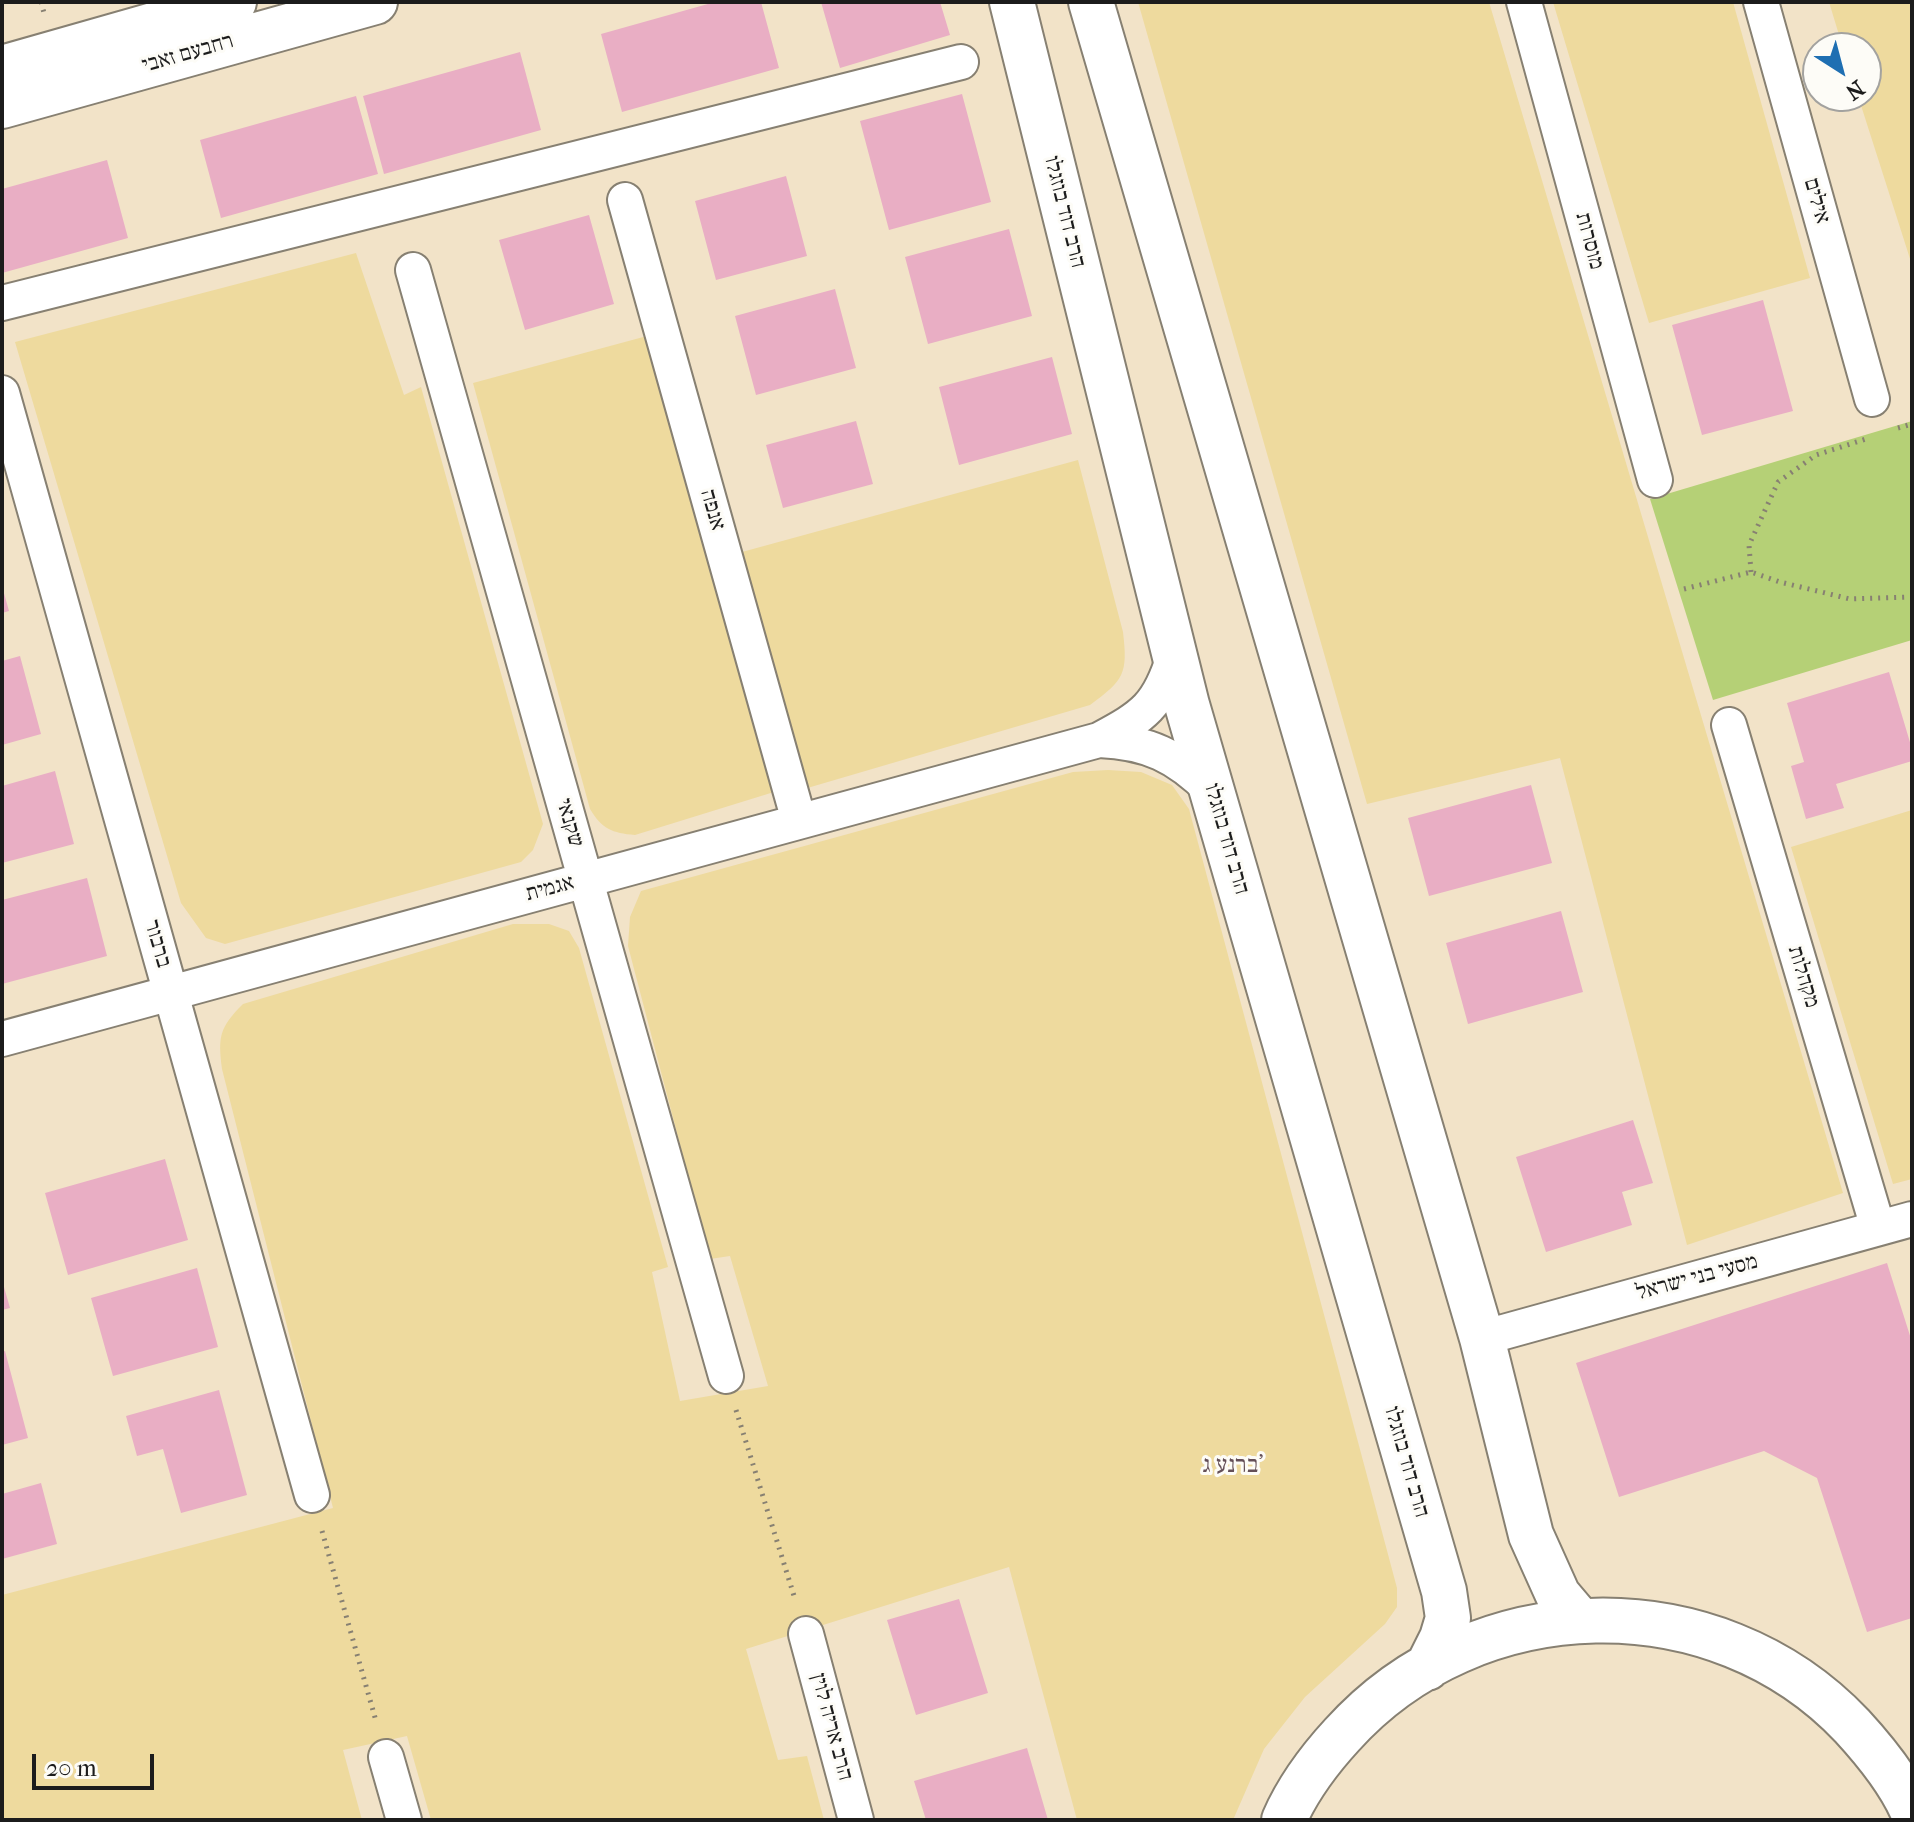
<!DOCTYPE html>
<html>
<head>
<meta charset="utf-8">
<style>
  body { margin:0 }
  #map { position:relative; width:1914px; height:1822px; overflow:hidden; background:#f2e3c8; font-family:"IM FELL French Canon",serif }
  canvas { display:block }
  .frame { position:absolute; inset:0; border:4px solid #1c1c1c; pointer-events:none }
  .north { position:absolute; left:1802px; top:32px; width:80px; height:80px; box-sizing:border-box; background:#fdfcf7; border:2px solid #a3a29f; border-radius:50%; rotate:144deg; font-size:22px; font-weight:700; line-height:32px; text-align:center; color:#1c1c1c }
  .north::after { content:''; display:block; margin:auto; width:28px; height:36px; background:#1f6fb2; clip-path:polygon(50% 0,100% 100%,50% 72%,0 100%) }
  .scale { position:absolute; left:32px; top:1754px; width:122px; height:36px; box-sizing:border-box; border:4px solid #1c1c1c; border-top:0; padding-left:10px; font-size:24px; line-height:28px; white-space:nowrap; color:#1c1c1c; -webkit-text-stroke:6px #fdfcf7; paint-order:stroke }
</style>
</head>
<body>
<div id="map">
<canvas width="1914" height="1822"></canvas>
<div class="frame"></div>
<div class="north">N</div>
<div class="scale">20 m</div>
</div>
<script>
const c = document.querySelector('canvas').getContext('2d');
c.lineJoin = 'round';
function fill(path, color) {
  c.fillStyle = color;
  c.fill(path, 'evenodd');
}
function strokePath(path, color, width, dash) {
  c.strokeStyle = color;
  c.lineWidth = width;
  c.lineCap = dash ? 'butt' : 'round';
  c.setLineDash(dash || []);
  c.stroke(path);
}
function label(font, color, halo, rows, align = 'center') {
  c.font = font + ' "IM FELL French Canon","Frank Ruhl Libre",serif';
  c.lineWidth = 6;
  c.setLineDash([]);
  c.textBaseline = 'middle';
  c.strokeStyle = halo;
  c.fillStyle = color;
  for (const [text, x, y, turn = 0] of rows) {
    c.save();
    c.translate(x, y);
    c.rotate((+turn || 0) * Math.PI / 180);
    c.textAlign = isNaN(turn) ? turn : align;
    if (halo) c.strokeText(text, 0, 0);
    c.fillText(text, 0, 0);
    c.restore();
  }
}
fill(new Path2D(`
  M1912 421V640L1713 700 1650 499Z`), '#b5d076');
fill(new Path2D(`
  M1138 2H1489L1843 1193 1687 1245 1560 758 1367 804Z
  M1553 2H1733L1810 278 1649 323Z
  M1829 2H1912V265L1858 96H1866V48H1843Z
  M356 253 404 395 421 387 543 824 533 850 521 862 225 944 206 938 181 903 15 342Z
  M647 336 774 792 635 835C612 833 602 829 590 809L473 383Z
  M1078 460 1123 632C1128 674 1124 680 1090 705L804 789 742 552Z
  M1108 770 1141 772 1172 785 1189 809 1397 1588V1607L1385 1624 1305 1697 1264 1749 1233 1820H1077L1009 1567 746 1649 778 1760 807 1756 824 1820H431L407 1736 343 1750 362 1820H2V1595L333 1508 222 1069C218 1037 219 1028 243 1004L513 924H549L569 931 579 948 668 1267 652 1272 680 1401 768 1386 730 1256 710 1259 628 946 630 917 641 891 1073 772Z
  M1912 810V1179L1893 1184 1791 847Z`), '#eeda9e');
fill(new Path2D(`
  M715 2H761L779 68 622 112 601 34Z
  M821 2H940L950 35 840 68Z
  M520 52 541 130 384 174 363 96Z
  M962 94 991 202 889 230 860 121Z
  M356 96 378 174 221 218 200 140Z
  M107 160 128 238 2 273V189Z
  M786 176 807 256 716 280 695 201Z
  M589 215 614 304 525 330 499 240Z
  M1009 229 1032 316 928 344 905 257Z
  M835 289 856 368 756 395 735 316Z
  M1763 300 1793 411 1702 435 1672 325Z
  M1052 357 1072 434 959 465 939 387Z
  M856 421 873 484 783 508 766 445Z
  M2 586 9 611 2 613Z
  M20 656 41 734 2 745V661Z
  M1889 672 1912 749V761L1836 784 1844 808 1806 819 1791 766 1804 762 1787 703Z
  M55 771 74 844 2 863V786Z
  M1531 785 1552 863 1429 896 1408 818Z
  M87 878 107 956 2 984V900Z
  M1561 911 1583 992 1468 1024 1446 943Z
  M1633 1120 1653 1183 1622 1192 1632 1225 1546 1252 1516 1157Z
  M165 1159 188 1240 68 1275 45 1193Z
  M1887 1263 1912 1342V1618L1867 1632 1817 1478 1764 1451 1619 1497 1576 1363Z
  M197 1268 218 1347 113 1376 91 1298Z
  M2 1280 10 1308 2 1310Z
  M5 1351 28 1438 2 1445V1352Z
  M219 1390 247 1495 181 1513 163 1449 137 1456 126 1416Z
  M41 1483 57 1544 2 1559V1494Z
  M959 1599 988 1693 916 1715 887 1620Z
  M1027 1748 1048 1820H926L914 1781Z`), '#e9aec4');
const minor = new Path2D(`
  M1524 2 1655 480
  M1761 2 1872 399
  M625 200 799 821
  M413 270 726 1376
  M2 303 961 62
  M2 393 312 1495
  M1729 725 1878 1228
  M1099 740C1148 742 1177 756 1211 790
  M2 1039 1099 740C1144 716 1159 706 1174 656
  M1482 1338 1912 1219
  M806 1634 856 1820
  M386 1757 404 1820`);
const tertiary = new Path2D(`
  M1012 2 1187 705 1444 1591 1448 1618 1442 1638 1427 1668
  M1091 2 1482 1338 1531 1535 1558 1595 1580 1621
  M2 68 234 2
  M2 106 375 2
  M1284 1820C1298 1788 1319 1760 1342 1735 1475 1587 1715 1581 1852 1726 1875 1751 1898 1779 1912 1810`);
strokePath(minor, '#878072', 38);
strokePath(tertiary, '#878072', 48);
strokePath(new Path2D(`
  M41 2 44 13
  M1898 428 1912 424
  M1751 572 1749 545 1778 482 1816 455 1869 438
  M1684 589 1751 572 1780 582 1850 599 1912 597
  M736 1410 795 1599
  M322 1531 376 1721`), '#878072', 5, [2, 6]);
strokePath(minor, '#fff', 34);
strokePath(tertiary, '#fff', 44);
label('22px', '#1c1c1c', '#fdfcf7', [
  ["רחבעם זאבי",188,54,-16],
  ["אילים",1816,201,74],
  ["הרב דוד בוזגלו",1064,212,76],
  ["מוסרות",1589,241,75],
  ["אנפה",712,510,74],
  ["שקנאי",569,823,74],
  ["הרב דוד בוזגלו",1226,839,74],
  ["אגמית",550,889,-15],
  ["ברבור",157,944,74],
  ["מקהלות",1803,977,73],
  ["מסעי בני ישראל",1697,1278,-15],
  ["הרב דוד בוזגלו",1406,1462,74],
  ["הרב אריה לוין",831,1727,75]
]);
label('24px', '#644f57', '#fdfcf7', [
  ["ברנע ג'",1233,1466]
]);
</script>
</body>
</html>
